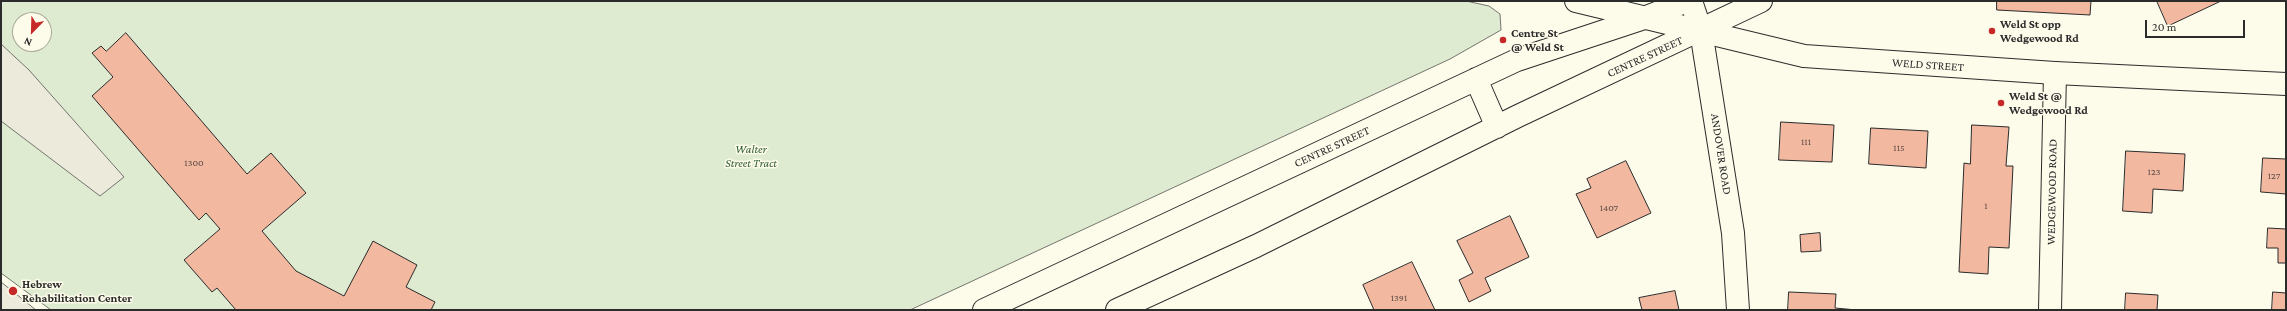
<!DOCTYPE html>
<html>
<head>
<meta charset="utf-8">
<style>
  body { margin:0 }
  #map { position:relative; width:2287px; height:311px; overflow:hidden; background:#fdfbea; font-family:"Crimson Pro",serif }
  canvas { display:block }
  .frame { position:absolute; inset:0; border:2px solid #2b2b2b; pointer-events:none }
  .north { position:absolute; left:12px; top:12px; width:40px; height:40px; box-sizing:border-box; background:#fdfbea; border:1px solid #a9a89e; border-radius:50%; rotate:203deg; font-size:11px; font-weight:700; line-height:16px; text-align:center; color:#2b2b2b }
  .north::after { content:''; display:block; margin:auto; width:14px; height:18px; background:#c62828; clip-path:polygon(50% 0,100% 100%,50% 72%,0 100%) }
  .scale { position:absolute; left:2145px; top:20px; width:100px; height:18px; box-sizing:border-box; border:2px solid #2b2b2b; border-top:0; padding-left:5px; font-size:12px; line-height:14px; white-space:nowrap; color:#2b2b2b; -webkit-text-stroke:3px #fdfbea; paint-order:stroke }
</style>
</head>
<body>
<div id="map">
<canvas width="2287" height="311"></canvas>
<div class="frame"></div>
<div class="north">N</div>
<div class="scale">20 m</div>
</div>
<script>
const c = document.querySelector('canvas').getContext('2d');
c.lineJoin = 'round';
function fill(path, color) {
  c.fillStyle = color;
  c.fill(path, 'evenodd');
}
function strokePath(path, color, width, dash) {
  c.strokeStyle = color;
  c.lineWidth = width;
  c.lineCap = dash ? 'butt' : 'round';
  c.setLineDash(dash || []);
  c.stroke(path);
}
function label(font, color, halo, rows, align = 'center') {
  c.font = font + ' "Crimson Pro",serif';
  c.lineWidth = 3;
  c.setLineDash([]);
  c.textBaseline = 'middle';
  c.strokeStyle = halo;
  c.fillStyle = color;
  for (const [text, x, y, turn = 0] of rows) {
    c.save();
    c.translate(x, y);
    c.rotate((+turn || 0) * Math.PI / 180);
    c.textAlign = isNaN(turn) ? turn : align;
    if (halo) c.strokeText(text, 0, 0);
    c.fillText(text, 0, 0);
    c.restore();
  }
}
const green = new Path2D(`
  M1 1H1466L1489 6 1500 14 1501 30 1450 59 910 310H51L1 273ZM20 20H44V44H20Z`);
fill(green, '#deebd1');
strokePath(green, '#74746e', 1);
const parking = new Path2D(`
  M1 44 29 70 124 177 100 196 1 121Z
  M1 282 36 310H1Z`);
fill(parking, '#eceadb');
strokePath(parking, '#74746e', 1);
const building = new Path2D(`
  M1997 1H2091L2090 15 1997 10Z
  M2157 1H2221L2168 26Z
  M126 33 247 174 271 153 306 193 262 231 296 271 344 296 373 241 417 265 406 287 435 302 431 310H236L217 288 212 292 184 260 220 229 206 213 199 220 92 96 113 77 92 53 101 46 106 51Z
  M1781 122 1834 125 1832 162 1779 160Z
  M1972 125 2009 127 2006 166H2013L2009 248 1989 247 1988 274 1959 272 1964 163 1970 164Z
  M1871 128 1928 131 1926 168 1869 164Z
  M2126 151 2185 154 2183 191 2153 189 2152 213 2123 211Z
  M2263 158 2286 159V194L2261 192Z
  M1626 161 1651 213 1597 238 1576 194 1591 188 1587 179Z
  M1510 216 1529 257 1485 278 1491 291 1469 302 1459 280 1473 273 1457 241Z
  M2268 228 2286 229V263H2278V248H2267Z
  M1820 233 1821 251 1801 252 1800 235Z
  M1412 262 1435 310H1374L1363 285Z
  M1675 291 1679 310H1642L1639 298Z
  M1789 292 1836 294 1835 308 1857 310H1788Z
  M2273 292 2286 293V310H2272Z
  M2126 293 2158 295 2157 310H2125Z`);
fill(building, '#f2b8a0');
strokePath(building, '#2b2b2b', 1);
const minor = new Path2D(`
  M1691 1 1701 31 1733 233 1738 310
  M2050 310 2055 73`);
const tertiary = new Path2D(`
  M1576 1 1804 56 2055 73 2286 84`);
const secondary = new Path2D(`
  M1476 79 1497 127
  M984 310 1517 60 1644 18 1687 1
  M1117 310 1256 246 1518 116 1761 1`);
strokePath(minor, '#2b2b2b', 24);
strokePath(tertiary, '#2b2b2b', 24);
strokePath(secondary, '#2b2b2b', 24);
strokePath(minor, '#fdfbea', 22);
strokePath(tertiary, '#fdfbea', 22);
strokePath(secondary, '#fdfbea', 22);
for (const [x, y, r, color] of [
  [1992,31,4,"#c62828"],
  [1503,40,4,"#c62828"],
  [2001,103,4,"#c62828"],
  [13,291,5,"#c62828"]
]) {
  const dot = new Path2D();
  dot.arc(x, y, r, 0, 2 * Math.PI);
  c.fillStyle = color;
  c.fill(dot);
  strokePath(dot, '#fdfbea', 1.5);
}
label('10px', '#5d4e48', null, [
  ["111",1806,142],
  ["115",1899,148],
  ["1300",194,163],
  ["123",2154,172],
  ["127",2274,176],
  ["1",1986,206],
  ["1407",1609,208],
  ["1391",1399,298]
]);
label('bold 12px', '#2b2b2b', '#fdfbea', [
  ["Weld St opp",2000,24],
  ["Wedgewood Rd",2000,38],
  ["Centre St",1511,33],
  ["@ Weld St",1511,47],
  ["Weld St @",2009,96],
  ["Wedgewood Rd",2009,110],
  ["Hebrew",22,284],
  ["Rehabilitation Center",22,298]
], 'left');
label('12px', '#2b2b2b', '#fdfbea', [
  ["CENTRE STREET",1645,57,-25],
  ["WELD STREET",1928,65,4],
  ["CENTRE STREET",1332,147,-25],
  ["ANDOVER ROAD",1721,154,81],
  ["WEDGEWOOD ROAD",2052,192,-89]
]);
label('italic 12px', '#34623c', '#fdfbea', [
  ["Walter",751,149],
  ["Street Tract",751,163]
]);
</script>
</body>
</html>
